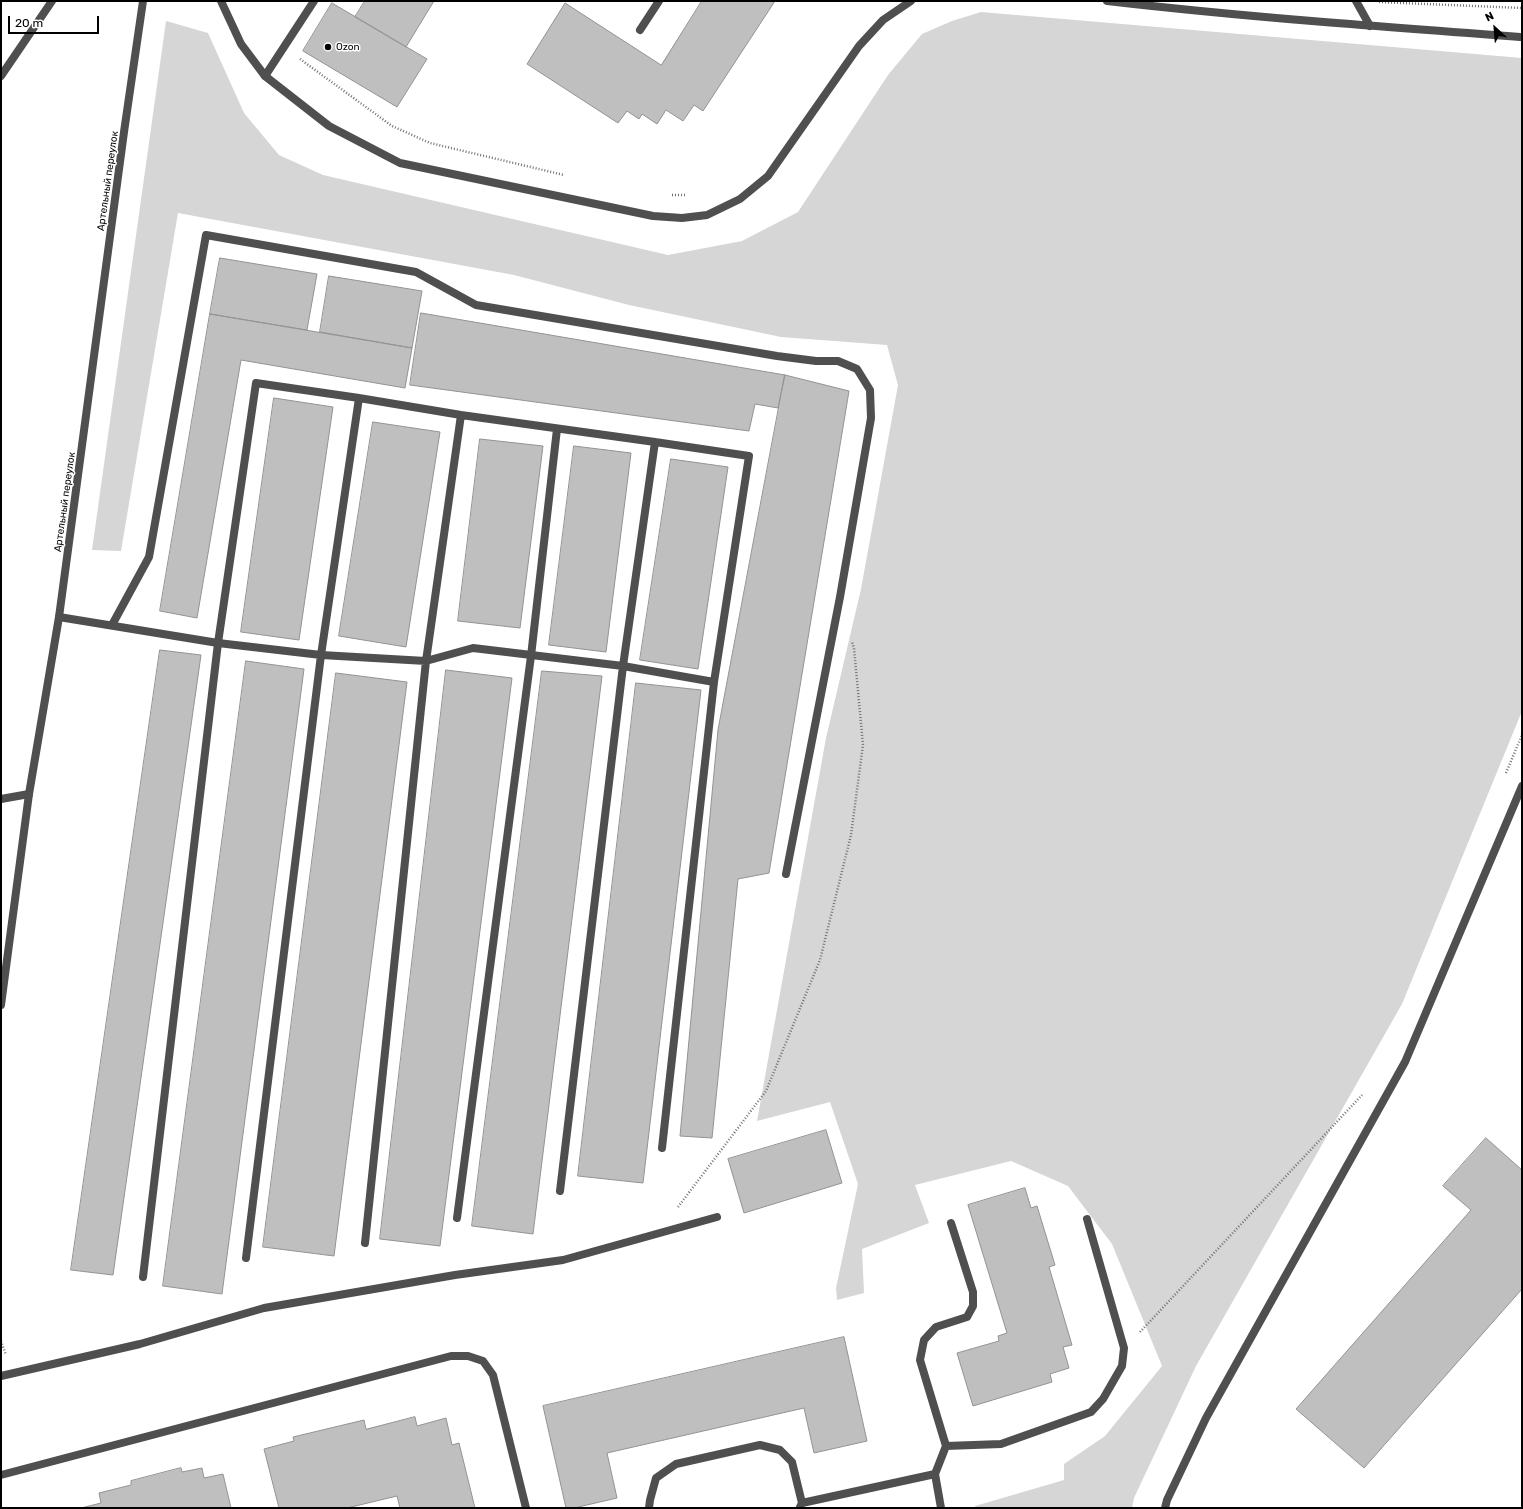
<!DOCTYPE html>
<html>
<head>
<meta charset="utf-8">
<style>
  body { margin:0 }
  #map { position:relative; width:1523px; height:1509px; overflow:hidden; background:#fff; font-family:Rubik,sans-serif }
  canvas { display:block }
  .frame { position:absolute; inset:0; border:2px solid #000; pointer-events:none }
  .north { position:absolute; left:1475px; top:8px; width:40px; height:40px; -webkit-text-stroke:3px #fff; paint-order:stroke; rotate:334deg; font-size:11px; font-weight:700; line-height:16px; text-align:center; color:#000 }
  .north::after { content:''; display:block; margin:auto; width:14px; height:18px; background:#000; clip-path:polygon(50% 0,100% 100%,50% 72%,0 100%) }
  .scale { position:absolute; left:8px; top:16px; width:91px; height:18px; box-sizing:border-box; border:2px solid #000; border-top:0; padding-left:5px; font-size:12px; line-height:14px; white-space:nowrap; color:#000; -webkit-text-stroke:3px #fff; paint-order:stroke }
</style>
</head>
<body>
<div id="map">
<canvas width="1523" height="1509"></canvas>
<div class="frame"></div>
<div class="north">N</div>
<div class="scale">20 m</div>
</div>
<script>
const c = document.querySelector('canvas').getContext('2d');
c.lineJoin = 'round';
function fill(path, color) {
  c.fillStyle = color;
  c.fill(path, 'evenodd');
}
function strokePath(path, color, width, dash) {
  c.strokeStyle = color;
  c.lineWidth = width;
  c.lineCap = dash ? 'butt' : 'round';
  c.setLineDash(dash || []);
  c.stroke(path);
}
function label(font, color, halo, rows, align = 'center') {
  c.font = font + ' Rubik,sans-serif';
  c.lineWidth = 3;
  c.setLineDash([]);
  c.textBaseline = 'middle';
  c.strokeStyle = halo;
  c.fillStyle = color;
  for (const [text, x, y, turn = 0] of rows) {
    c.save();
    c.translate(x, y);
    c.rotate((+turn || 0) * Math.PI / 180);
    c.textAlign = isNaN(turn) ? turn : align;
    if (halo) c.strokeText(text, 0, 0);
    c.fillText(text, 0, 0);
    c.restore();
  }
}
fill(new Path2D(`
  M981 12 1522 58V711L1402 1004 1196 1366 1134 1498 1132 1508H975V1506L1064 1480V1464L1105 1436 1162 1366 1112 1244 1068 1186 1011 1161 915 1185 929 1223 862 1249 864 1293 837 1300 836 1288 858 1184 830 1102 757 1121 826 738 861 589 898 385 887 345 781 337 629 305 514 275 178 213 121 551 92 550 166 21 208 33 244 113 279 155 323 175 668 255 742 241 798 212 888 75 922 34 952 21Z`), '#d6d6d6');
const building = new Path2D(`
  M365 1H434L406 47 355 17Z
  M702 1H775L703 111 694 105 683 121 666 110 657 124 642 114 639 119 627 111 618 123 527 64 565 3 661 65Z
  M332 3 427 59 397 107 303 51Z
  M220 258 317 274 307 330 210 314Z
  M329 276 422 291 412 348 320 332Z
  M421 313 785 375 778 408 755 404 749 431 410 385Z
  M210 314 412 348 405 388 241 360 197 618 160 611Z
  M785 375 849 391 769 873 738 879 712 1138 680 1136 718 730Z
  M274 398 333 407 299 640 241 632Z
  M373 422 440 432 406 647 339 636Z
  M480 439 543 446 520 628 458 621Z
  M574 446 631 453 606 652 549 645Z
  M671 459 728 467 698 669 640 660Z
  M160 650 201 655 113 1275 71 1270Z
  M246 661 304 669 222 1294 163 1286Z
  M446 670 512 678 440 1246 380 1239Z
  M542 671 602 676 533 1234 472 1226Z
  M336 673 407 682 334 1256 263 1247Z
  M636 683 701 690 643 1183 578 1176Z
  M826 1130 842 1183 744 1213 728 1159Z
  M1486 1138 1522 1170V1289L1364 1468 1296 1409 1471 1210 1443 1186Z
  M1025 1188 1031 1208 1037 1206 1055 1265 1049 1267 1072 1345 1063 1347 1069 1368 1050 1374 1052 1382 973 1406 957 1353 999 1341 998 1336 1007 1333 968 1205Z
  M844 1337 867 1441 814 1453 804 1408 607 1453 617 1498 574 1508H566L543 1406Z
  M415 1417 417 1426 446 1418 452 1445 459 1443 475 1508H400L397 1496 347 1508H279L264 1449 294 1441 293 1437 364 1420 366 1429Z
  M181 1468 182 1472 202 1468 204 1478 223 1474 231 1508H81L101 1503 99 1493 131 1485V1481Z`);
fill(building, '#bfbfbf');
strokePath(building, '#939393', 1);
strokePath(new Path2D(`
  M1379 2 1522 8
  M300 59 392 126 430 143 564 175
  M672 195H685
  M1506 773 1522 735
  M678 1207 766 1091 820 960 851 835 863 745 854 648 852 642
  M1140 1332 1362 1095
  M1 1341 6 1355`), '#717171', 2.5, [1, 2]);
strokePath(new Path2D(`
  M1356 1 1370 26
  M640 30 659 1
  M1 76 52 1
  M265 76 314 1
  M59 617 218 643 321 655 426 661 473 648 623 666 714 682 662 1148
  M112 625 149 557 206 235 416 272 476 305 777 356 816 361H838L857 369 870 390 871 418 840 597 786 874
  M1 799 29 794
  M560 1191 623 666 655 442
  M457 1218 531 656 557 429
  M365 1243 426 661 461 415
  M246 1258 321 655 359 398
  M143 1277 218 643 256 383 359 398 461 415 655 442 749 456 714 682
  M1 1376 140 1344 264 1308 455 1275 563 1260 717 1217
  M946 1446 920 1360 924 1340 936 1327 967 1317 973 1306V1292L951 1223
  M935 1474 941 1508
  M1 1475 451 1356H468L483 1361 493 1375 526 1508
  M802 1503 935 1474 946 1446 1001 1444 1091 1412 1103 1399 1122 1366 1124 1348 1087 1219
  M649 1508 650 1500 656 1478 676 1464 760 1445 780 1450 792 1462 802 1503 800 1507
  M1165 1508 1167 1500 1206 1418 1405 1062 1522 786`), '#4f4f4f', 8);
strokePath(new Path2D(`
  M221 1 241 44 265 76 329 126 400 163 653 216 682 218 707 215 740 199 768 176 859 46 883 20 911 1
  M1107 1C1245 17 1384 27 1522 37
  M1 1005 29 794 59 617 124 132 143 1`), '#4f4f4f', 8);
for (const [x, y, r, color] of [
  [328,47,4,"#000"]
]) {
  const dot = new Path2D();
  dot.arc(x, y, r, 0, 2 * Math.PI);
  c.fillStyle = color;
  c.fill(dot);
  strokePath(dot, '#fff', 1.5);
}
label('10px', '#000', '#fff', [
  ["Ozon",336,47]
], 'left');
label('10px', '#000', '#fff', [
  ["Артельный переулок",108,181,-82],
  ["Артельный переулок",65,502,-82]
]);
</script>
</body>
</html>
